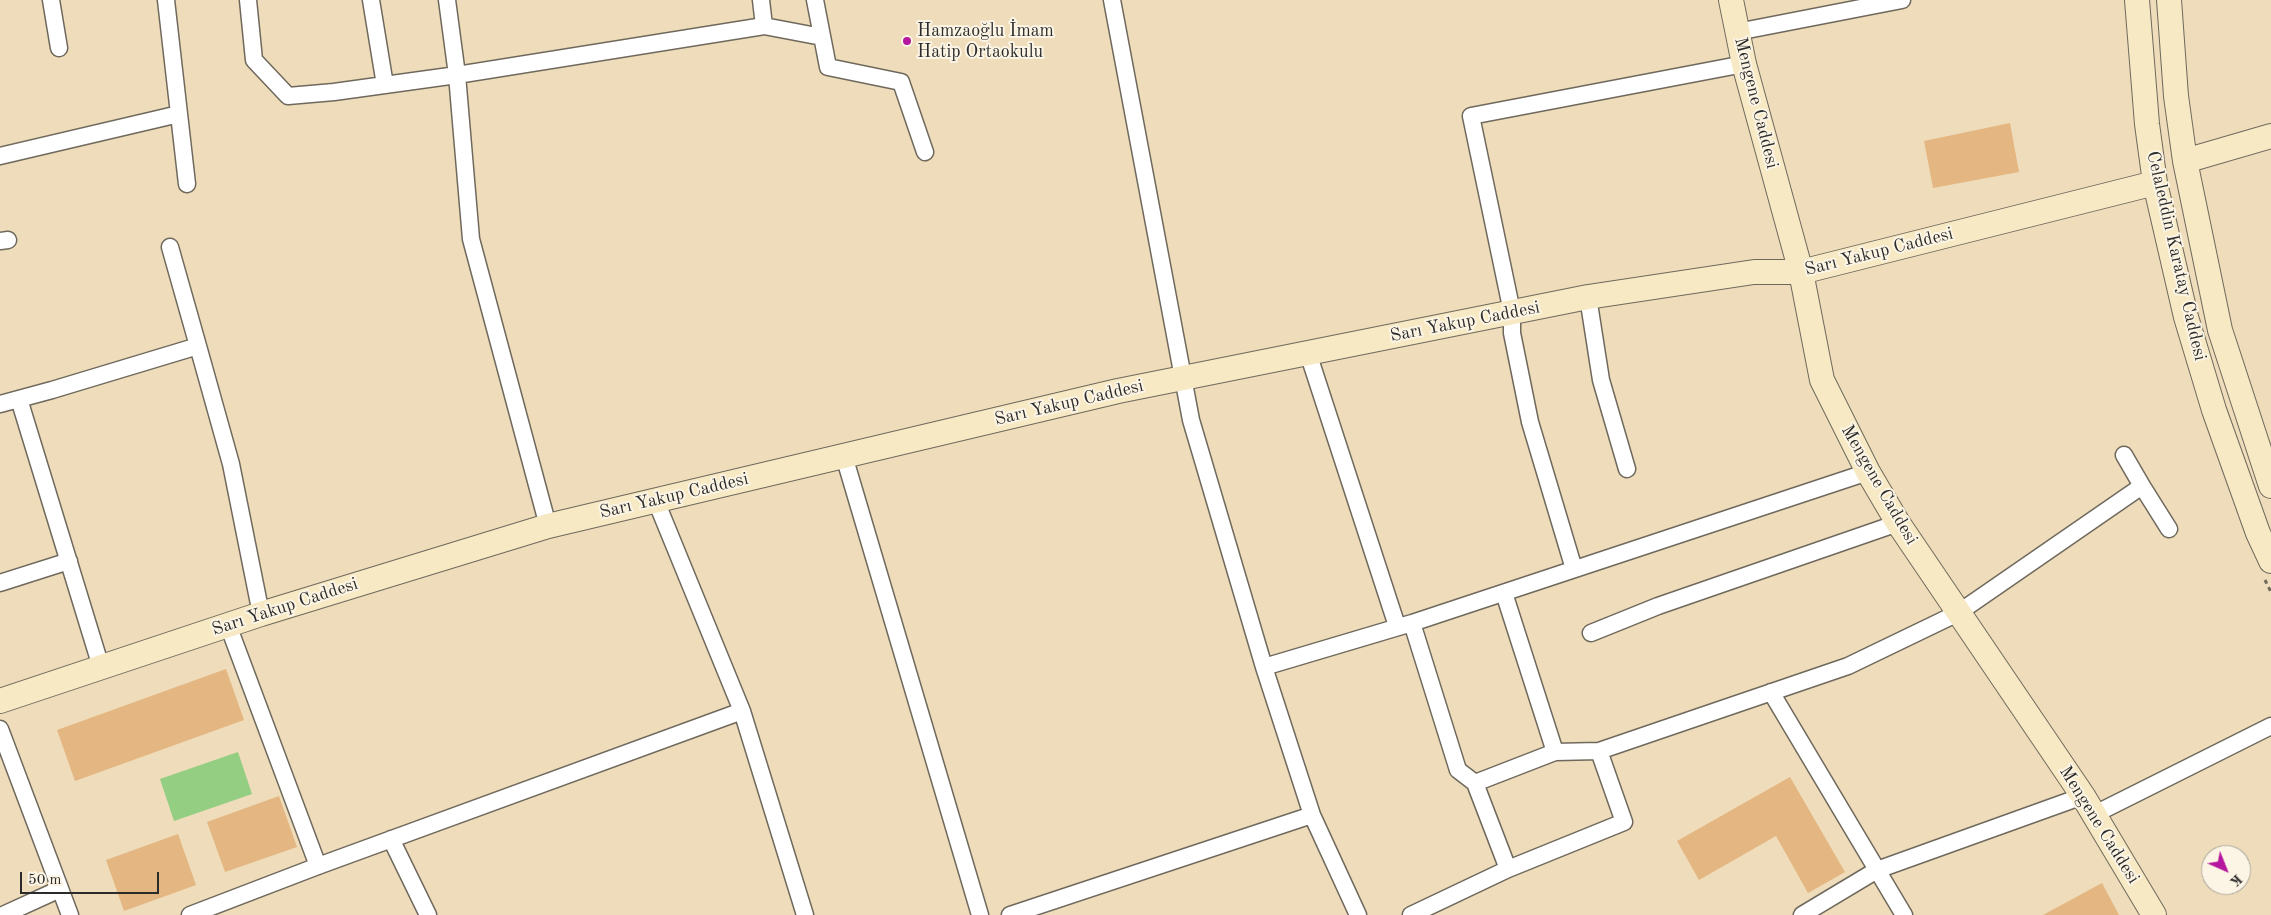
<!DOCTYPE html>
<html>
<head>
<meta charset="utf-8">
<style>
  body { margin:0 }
  #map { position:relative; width:2271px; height:915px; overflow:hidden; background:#eedcba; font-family:"Old Standard TT",serif }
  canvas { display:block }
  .north { position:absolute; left:2201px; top:845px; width:50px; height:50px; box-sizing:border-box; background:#fcf5e5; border:1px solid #a8a49b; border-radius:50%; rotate:136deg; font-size:14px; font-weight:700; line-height:20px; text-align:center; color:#2b2b2b }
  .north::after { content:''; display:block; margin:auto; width:18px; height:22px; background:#b5179e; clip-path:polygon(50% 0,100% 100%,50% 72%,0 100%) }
  .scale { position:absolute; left:20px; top:872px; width:139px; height:22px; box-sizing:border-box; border:2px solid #2b2b2b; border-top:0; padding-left:6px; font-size:15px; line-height:18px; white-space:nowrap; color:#2b2b2b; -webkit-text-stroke:4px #fcf5e5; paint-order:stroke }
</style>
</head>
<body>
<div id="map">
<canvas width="2271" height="915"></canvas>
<div class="north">K</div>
<div class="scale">50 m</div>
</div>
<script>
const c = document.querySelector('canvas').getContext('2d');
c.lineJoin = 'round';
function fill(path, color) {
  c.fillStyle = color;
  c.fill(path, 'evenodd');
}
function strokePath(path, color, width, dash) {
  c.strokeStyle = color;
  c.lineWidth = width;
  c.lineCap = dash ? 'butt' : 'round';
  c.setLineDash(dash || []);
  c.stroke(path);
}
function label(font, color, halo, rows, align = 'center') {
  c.font = font + ' "Old Standard TT",serif';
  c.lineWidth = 4;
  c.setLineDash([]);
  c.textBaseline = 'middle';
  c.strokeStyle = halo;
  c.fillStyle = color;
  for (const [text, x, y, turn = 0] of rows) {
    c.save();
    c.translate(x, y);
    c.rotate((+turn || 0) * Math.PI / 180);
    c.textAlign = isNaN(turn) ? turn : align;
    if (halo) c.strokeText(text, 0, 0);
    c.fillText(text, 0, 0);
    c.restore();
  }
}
fill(new Path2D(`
  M238 752 252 794 174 821 160 779Z`), '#93ce82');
fill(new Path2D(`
  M2010 123 2019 172 1933 188 1924 141Z
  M226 669 244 720 75 781 57 730Z
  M1790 777 1845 872 1808 893 1776 836 1699 880 1677 841Z
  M279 796 297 847 225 872 207 822Z
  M178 834 196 885 124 911 106 860Z
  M2102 883 2119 915H2043Z`), '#e4b682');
const street = new Path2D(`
  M51 0 59 48
  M166 0 187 184
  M248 0 254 60 288 96 334 92 457 75 764 26 822 37
  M371 0 385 85
  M447 0 457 75 471 239 548 526
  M761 0 764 26
  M815 0 828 67 901 82 925 152
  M1112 0 1191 420 1264 667 1312 815 1358 915
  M1737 32 1902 0
  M0 156 179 114
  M0 241 8 240
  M170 247 198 346
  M1588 297 1601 380 1627 469
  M1308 353 1397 626
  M19 399 101 667
  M0 404 52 390 198 346 231 464 261 614
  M844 456 980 915
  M2142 486 2169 529
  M656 501 742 711 805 915
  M1574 569 1530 422 1512 333V312L1471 116 1744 64
  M0 583 69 561
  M1412 623 1458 770 1475 783 1508 869
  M228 625 318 866
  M1591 633 1658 606 1898 523
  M1264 667 1412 623 1868 472
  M1771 692 1904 915
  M0 729 70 915
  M1555 752 1599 751 1848 666 1958 613 2142 486 2124 455
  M1475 783 1555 752 1504 593
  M2095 814 2271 726
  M391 839 428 915
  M3 915 60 889
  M190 915 318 866 742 711
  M1010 915 1312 815
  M1411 915 1508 869 1624 822 1599 751
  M1802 915 1877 870 2083 796`);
const secondary = new Path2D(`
  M1731 0 1744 64 1801 272 1822 380 1868 472 1898 523 2083 796 2154 915
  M2137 0 2147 124 2155 183 2186 317 2214 410 2258 533 2271 561
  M2169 0 2176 96 2185 161 2220 330 2271 486
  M2185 161 2271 136
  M0 701 261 614 548 526 1118 391 1588 297 1754 272H1801L2155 183`);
strokePath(street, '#6f695d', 19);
strokePath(secondary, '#6f695d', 26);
strokePath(new Path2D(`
  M2265 580 2271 592`), '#6f695d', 3, [4, 4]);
strokePath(street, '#fff', 16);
strokePath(secondary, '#f6e9c3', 24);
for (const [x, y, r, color] of [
  [907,41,5,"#b5179e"]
]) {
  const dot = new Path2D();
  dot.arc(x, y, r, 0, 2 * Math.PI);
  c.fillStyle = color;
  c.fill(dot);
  strokePath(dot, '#fcf5e5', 2);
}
label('18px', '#2b2b2b', '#fcf5e5', [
  ["Hamzaoğlu İmam",917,31],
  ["Hatip Ortaokulu",917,52]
], 'left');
label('18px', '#2b2b2b', '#fcf5e5', [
  ["Mengene Caddesi",1756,103,76],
  ["Sarı Yakup Caddesi",1879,252,-14],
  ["Celaleddin Karatay Caddesi",2176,256,77],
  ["Sarı Yakup Caddesi",1465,322,-11],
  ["Sarı Yakup Caddesi",1069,403,-13],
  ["Mengene Caddesi",1879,485,60],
  ["Sarı Yakup Caddesi",674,496,-13],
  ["Sarı Yakup Caddesi",285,607,-18],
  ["Mengene Caddesi",2099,825,58]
]);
</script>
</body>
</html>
